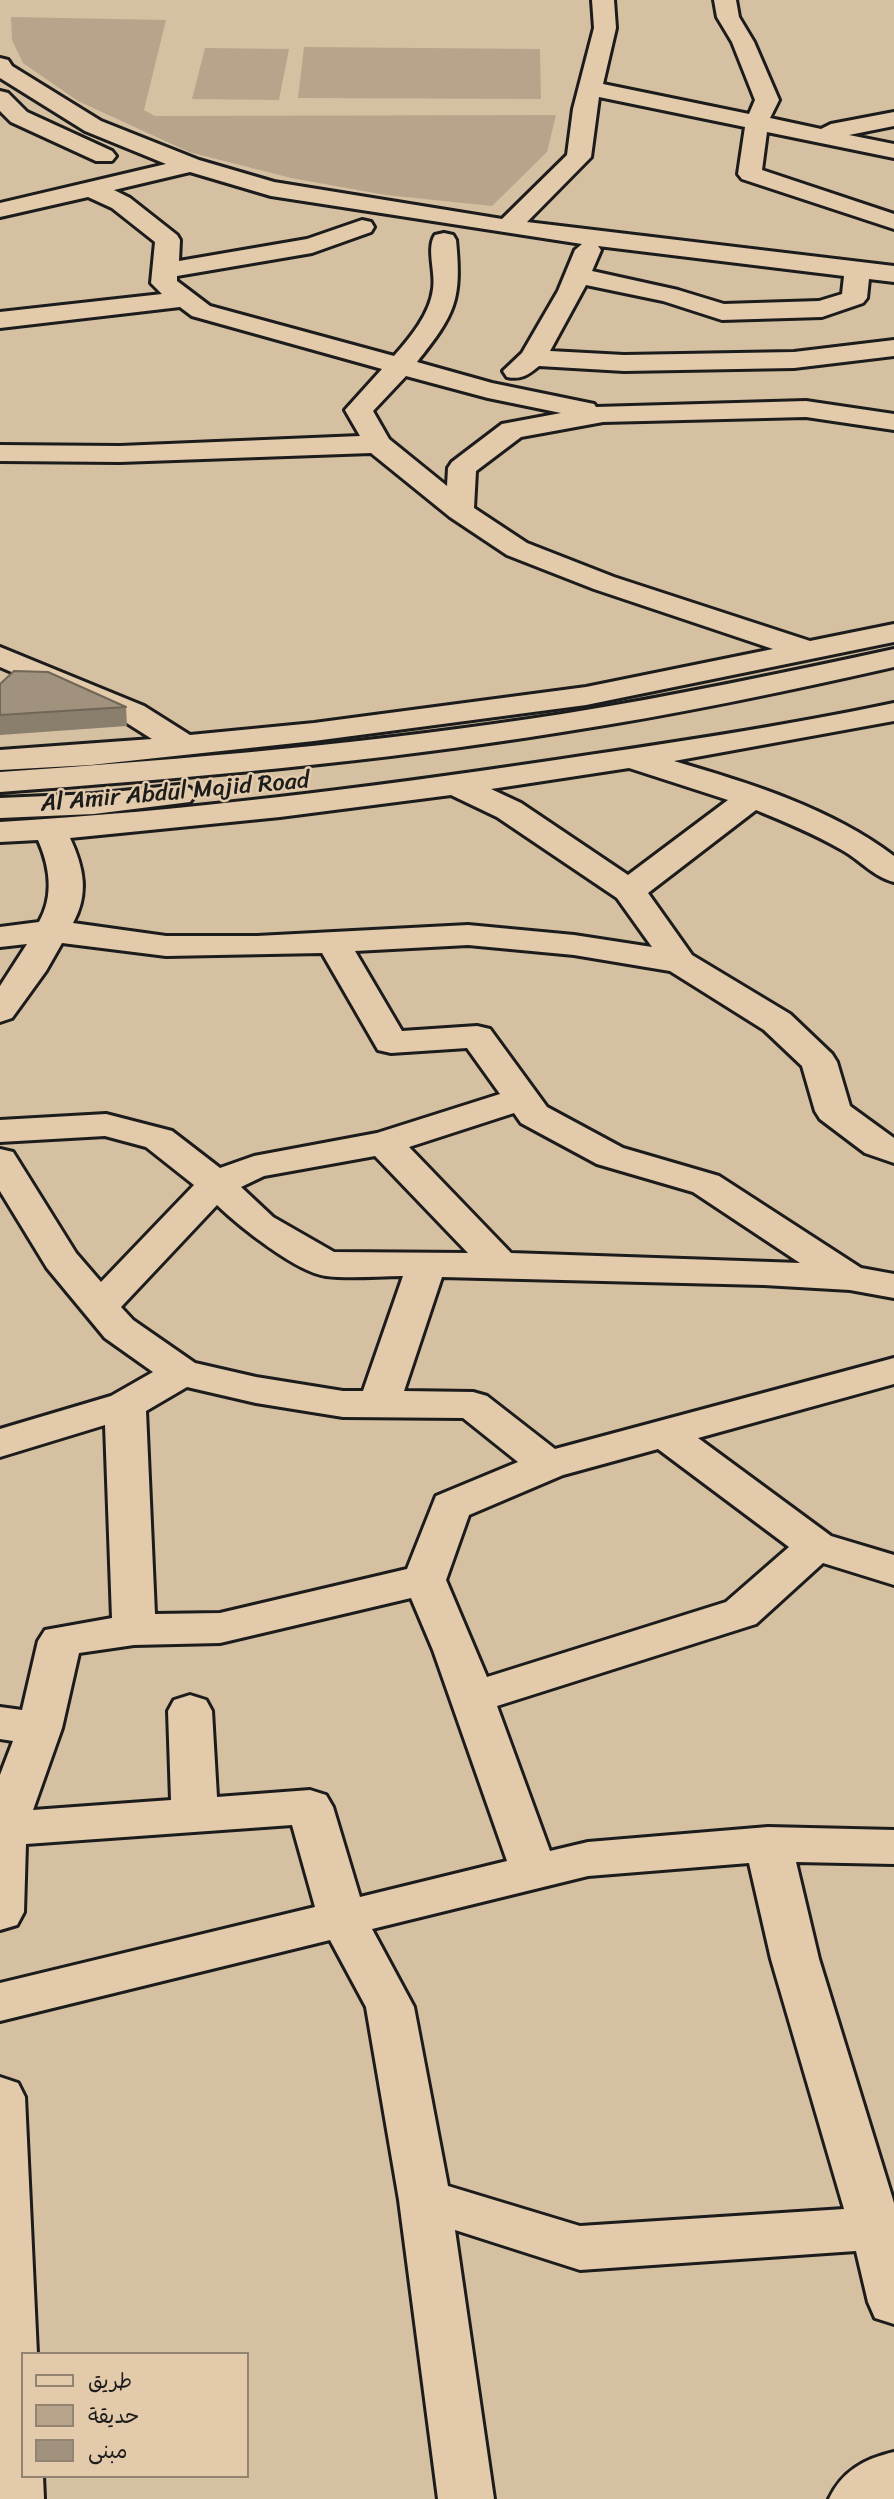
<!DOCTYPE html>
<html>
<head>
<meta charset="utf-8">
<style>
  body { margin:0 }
  #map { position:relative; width:894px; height:2499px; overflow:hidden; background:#d6c0a2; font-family:Sriracha,"Playpen Sans Arabic",sans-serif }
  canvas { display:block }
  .legend { position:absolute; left:21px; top:2352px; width:228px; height:126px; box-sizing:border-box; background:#e2caaa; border:2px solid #938471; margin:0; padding:9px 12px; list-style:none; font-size:21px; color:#1c1c1c }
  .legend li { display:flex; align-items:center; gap:14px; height:35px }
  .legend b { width:35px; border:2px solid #938471 }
</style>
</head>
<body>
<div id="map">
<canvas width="894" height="2499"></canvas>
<ul class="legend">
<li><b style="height:9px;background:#e2caaa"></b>طريق</li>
<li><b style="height:19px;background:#b7a48b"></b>حديقة</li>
<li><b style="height:19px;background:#a1927d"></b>مبنى</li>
</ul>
</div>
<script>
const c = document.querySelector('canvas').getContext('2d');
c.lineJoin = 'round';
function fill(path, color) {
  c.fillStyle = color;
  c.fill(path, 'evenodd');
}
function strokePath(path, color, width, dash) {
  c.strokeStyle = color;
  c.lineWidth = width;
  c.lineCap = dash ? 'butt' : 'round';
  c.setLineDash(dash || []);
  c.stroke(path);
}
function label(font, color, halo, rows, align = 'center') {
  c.font = font + ' Sriracha,sans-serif';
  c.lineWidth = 5;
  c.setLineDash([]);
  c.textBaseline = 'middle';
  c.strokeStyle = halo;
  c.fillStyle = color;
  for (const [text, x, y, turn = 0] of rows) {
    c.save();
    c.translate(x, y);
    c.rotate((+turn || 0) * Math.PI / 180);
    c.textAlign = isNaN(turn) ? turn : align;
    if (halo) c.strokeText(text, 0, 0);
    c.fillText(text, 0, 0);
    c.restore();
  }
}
fill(new Path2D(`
  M11 17 166 20 144 110 155 116 556 115 547 152 492 206 386 195 291 178 189 152 78 101 23 63 12 40Z
  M304 47 540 49 541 99 298 98Z
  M205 48 289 49 279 100 192 99Z`), '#b7a48b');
const minor = new Path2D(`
  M592 0H614L616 28 603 84 749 114 755 100 732 42 717 17 714 0H736L739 17 754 42 779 100 770 118 821 129 831 124 894 112V126L849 135 894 144V158L767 132 762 170 894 214V229L742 179 738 174 745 127 599 97 591 157 527 222 894 266V282L869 279 867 298 863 303 822 317 722 320 663 301 586 285 550 351 624 355 794 352 894 340V356L794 368 624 371 539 366C528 375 521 380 507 377L503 371 522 353 558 291 575 250 582 244 271 196 190 172 114 190 130 198 177 235 180 240 179 261 307 239 362 220 371 222 374 227 371 232 312 253 177 276V281L210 306 394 356C410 338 430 314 433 289 436 273 426 248 435 235L444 233 453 235 456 240C462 301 455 314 417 362L492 383 594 404 596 407 806 401 894 414V430L806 417 603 422 521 437 476 471 474 508 527 543 614 577 810 641 894 624V642L586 705 314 741 91 765 0 770V750L152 739 122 720 0 667V647L144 706 190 735 314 723 586 687 773 649 594 589 507 555 450 517 371 453 120 462 0 461V445L120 446 360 436 345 410 382 369 192 316 180 307 0 328V312L162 294 151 283 155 242 112 208 88 197 0 217V203L166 164 85 131 0 78V58L8 60 12 66 101 121 199 160 274 182 502 219 567 155 573 109 594 28ZM598 246 844 276 842 294 819 301 724 304 678 290 592 271 601 250ZM406 376 488 398 561 413 502 424 452 462 448 468 447 486 389 439 373 411Z
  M0 91 8 93 27 112 112 151 116 156 112 161H96L11 122 0 111Z
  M894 703V721L674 761C749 783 831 808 894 856V882C874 877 860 860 842 850 815 834 785 822 756 810L648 893 692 955 790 1014 832 1054 837 1062 850 1106 894 1138V1163L865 1153 820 1119 815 1111 802 1066 764 1030 670 971 574 955 468 945 355 951 402 1031 477 1026 490 1029 547 1107 623 1148 719 1176 861 1268 894 1274V1298L850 1290 764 1285 442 1277 404 1391 473 1392 487 1396 555 1449 894 1358V1384L698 1438 831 1536 894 1555V1585L823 1563 756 1624 497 1706 550 1851 588 1842 768 1827 894 1830V1864L796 1862 819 1959 894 2203V2324L875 2318 868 2302 856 2251 580 2270 455 2230 494 2499H438L399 2200 366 2007 330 1940 0 2021V1983L315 1907 292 1825 26 1844 24 1912 17 1925 0 1930V1775L13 1741 0 1739V1707L22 1710 38 1641 45 1630 112 1618 105 1425 0 1457V1429L111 1396 153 1372 105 1338 47 1268 0 1191V1149L13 1152 76 1253 101 1282 194 1185 146 1147 105 1136 0 1142V1120L106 1114 172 1131 220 1168 254 1156 377 1133 500 1094 467 1048 391 1053 378 1050 322 953 166 956 62 943 46 971 12 1018 0 1022V986L27 944 0 947V927L39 922C54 896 50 867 38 840L0 842V822C184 811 366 788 549 761 664 744 780 727 894 703ZM629 768 728 800 628 875 521 803 491 789ZM451 795 497 817 617 898 652 947 574 935 468 925 257 936H166L73 923C89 894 84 868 70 838L280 817ZM514 1113 521 1123 597 1164 693 1192 800 1263 511 1253 409 1147ZM375 1156 468 1253 334 1252 273 1217 241 1187 264 1176ZM217 1205C239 1226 296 1272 326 1276 351 1279 378 1276 403 1276L363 1391H343L256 1377 195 1363 133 1320 121 1307ZM187 1387 256 1403 343 1417 463 1418 518 1462 436 1496 407 1569 220 1613 155 1614 146 1411ZM658 1449 789 1547 726 1602 487 1677 446 1580 469 1515 563 1475ZM411 1598 433 1650 507 1861 360 1897 333 1807 326 1795 310 1790 217 1797 212 1711 206 1700 190 1695 174 1700 168 1711 171 1800 33 1810 62 1728 79 1653 134 1645 220 1643ZM749 1863 771 1959 844 2209 580 2226 448 2186 414 2007 372 1929 588 1876Z
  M0 2077 18 2083 25 2097 37 2354H23V2476H43L44 2499H0Z
  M894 2452V2499H829C842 2471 864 2459 894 2452Z`);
const major = new Path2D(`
  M894 649V667C784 692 674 715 562 732 376 762 188 778 0 792V772C188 759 376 743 562 714 674 696 784 673 894 649Z
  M179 785 190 788 195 795 190 802 94 814 0 818V798L94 794Z`);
strokePath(minor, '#1c1c1c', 6);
strokePath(major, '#1c1c1c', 6);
fill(minor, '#e2caaa');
fill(major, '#e2caaa');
fill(new Path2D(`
  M0 684 126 707 127 726 0 735Z`), '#8a7e6c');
const building = new Path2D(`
  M14 671 48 672 126 707 0 715V684Z`);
fill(building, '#a1927d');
strokePath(building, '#716658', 2);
label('24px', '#1c1c1c', '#e2caaa', [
  ["Al Amir Abdul Majid Road",175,793,-5]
]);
</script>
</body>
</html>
